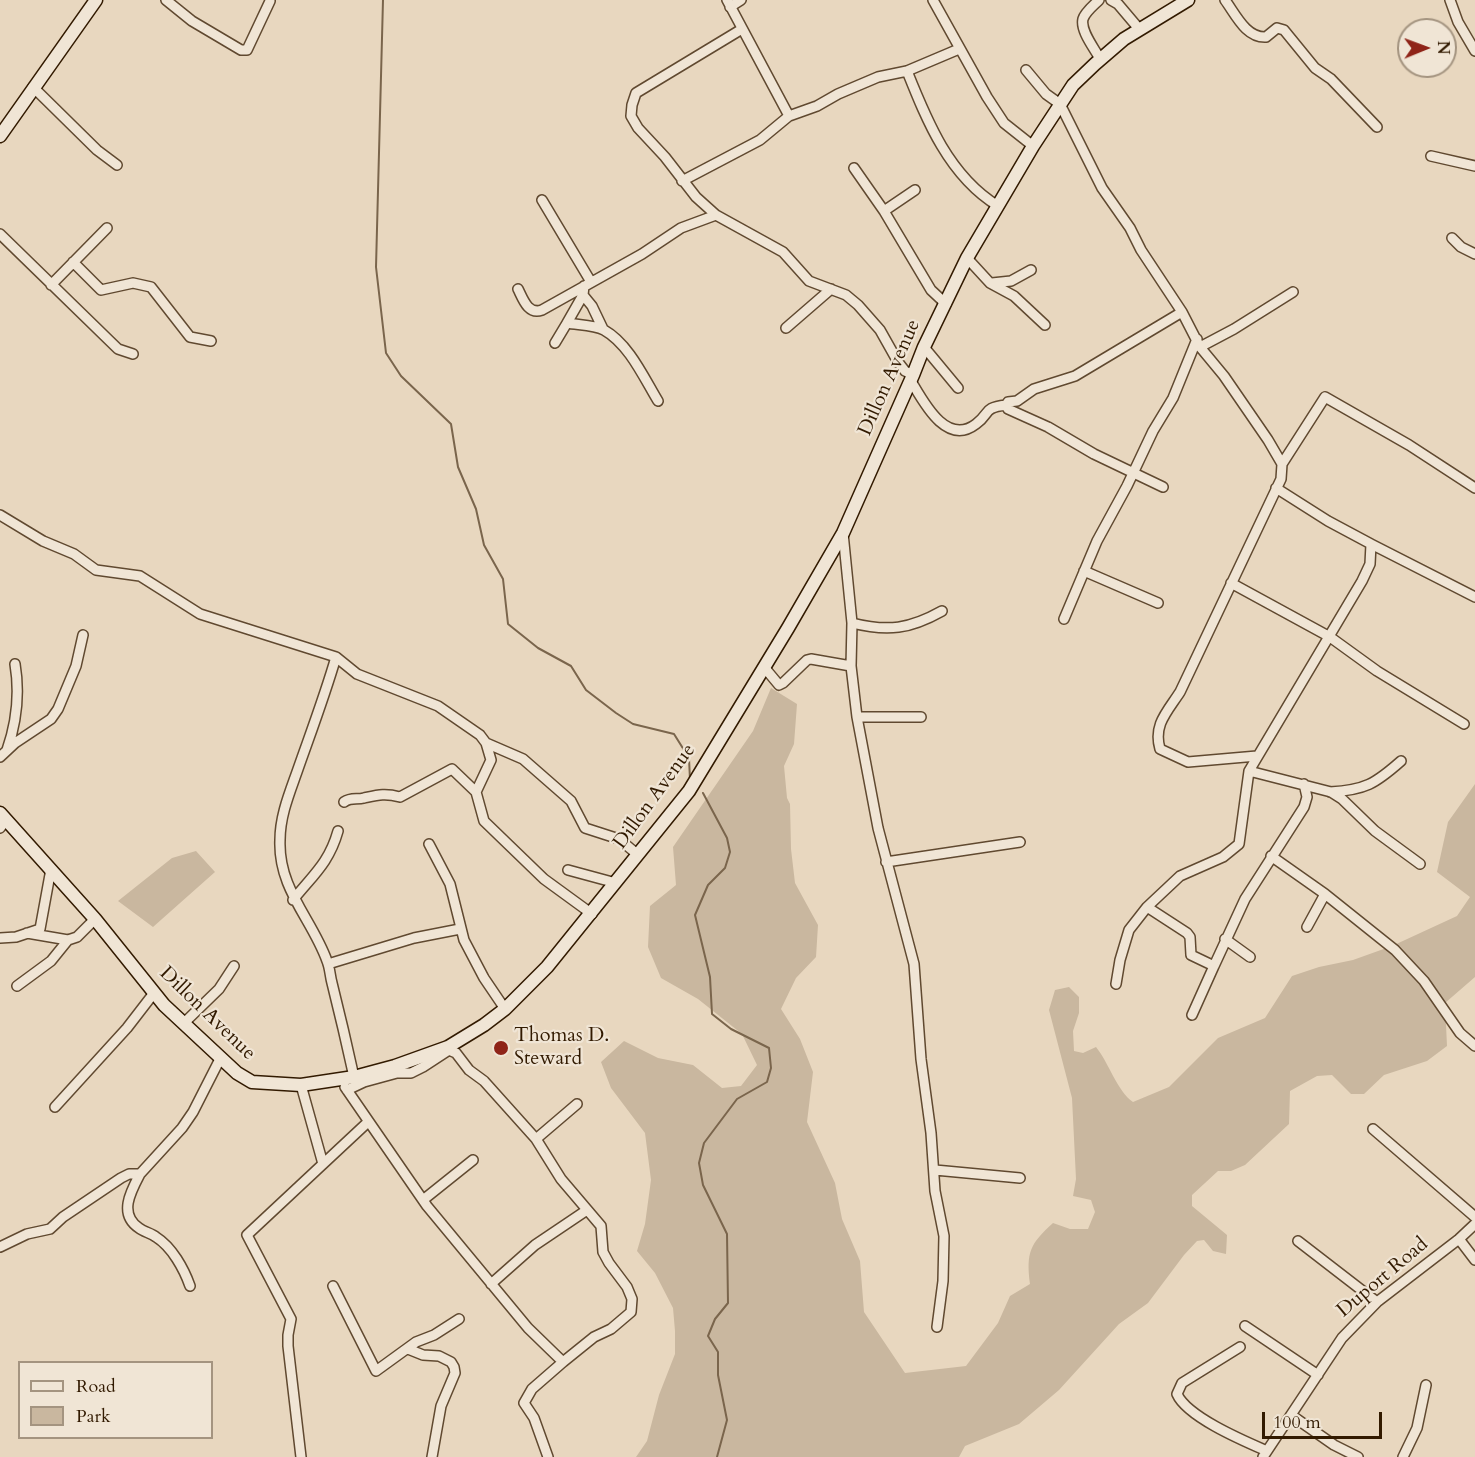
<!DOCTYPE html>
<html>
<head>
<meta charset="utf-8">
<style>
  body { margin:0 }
  #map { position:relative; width:1475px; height:1457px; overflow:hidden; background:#e8d7bf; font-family:Cardo,serif }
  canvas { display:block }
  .legend { position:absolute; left:18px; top:1361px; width:195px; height:78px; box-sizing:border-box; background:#f0e5d5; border:2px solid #a49480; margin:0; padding:8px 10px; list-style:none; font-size:18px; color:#321a00 }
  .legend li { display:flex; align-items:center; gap:12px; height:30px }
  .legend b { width:30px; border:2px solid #a49480 }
  .north { position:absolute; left:1397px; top:18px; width:60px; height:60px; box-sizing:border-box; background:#f0e5d5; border:2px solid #a49480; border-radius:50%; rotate:89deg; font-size:16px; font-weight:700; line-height:24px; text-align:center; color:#321a00 }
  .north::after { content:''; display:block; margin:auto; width:21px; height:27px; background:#8f2418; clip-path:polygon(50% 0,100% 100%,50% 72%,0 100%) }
  .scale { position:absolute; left:1262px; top:1412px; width:120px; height:27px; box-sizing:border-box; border:3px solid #321a00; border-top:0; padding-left:8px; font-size:18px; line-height:21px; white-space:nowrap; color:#321a00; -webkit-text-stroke:4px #f0e5d5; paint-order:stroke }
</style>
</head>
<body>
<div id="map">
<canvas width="1475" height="1457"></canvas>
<ul class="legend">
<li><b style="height:8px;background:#f0e5d5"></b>Road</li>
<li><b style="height:16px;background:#c9b79f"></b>Park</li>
</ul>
<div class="north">N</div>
<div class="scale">100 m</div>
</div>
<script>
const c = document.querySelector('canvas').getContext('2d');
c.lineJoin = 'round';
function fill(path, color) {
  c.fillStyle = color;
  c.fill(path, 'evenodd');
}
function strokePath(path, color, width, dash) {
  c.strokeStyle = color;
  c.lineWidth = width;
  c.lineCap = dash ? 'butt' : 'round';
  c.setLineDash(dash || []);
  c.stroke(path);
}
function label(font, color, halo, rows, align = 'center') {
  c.font = font + ' Cardo,serif';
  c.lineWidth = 4.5;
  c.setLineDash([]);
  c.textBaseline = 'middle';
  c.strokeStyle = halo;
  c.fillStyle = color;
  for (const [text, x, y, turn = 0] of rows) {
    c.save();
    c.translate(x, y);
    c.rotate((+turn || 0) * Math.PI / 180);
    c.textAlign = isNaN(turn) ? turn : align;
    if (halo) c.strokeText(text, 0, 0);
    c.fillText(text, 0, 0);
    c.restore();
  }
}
fill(new Path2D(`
  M771 688 797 704 794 744 784 766 787 798 790 804 791 849 795 883 818 925 816 957 796 978 781 1009 800 1039 813 1072 807 1122 835 1183 842 1219 860 1261 864 1312 905 1373 966 1366 998 1323 1010 1296 1030 1284C1026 1252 1030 1244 1053 1223L1070 1229H1088L1095 1212 1091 1200 1073 1196 1076 1179 1072 1098 1049 1010 1055 990 1069 987 1079 997V1013L1073 1031 1074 1051 1083 1053 1096 1047C1109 1063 1117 1091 1133 1102L1169 1087 1218 1038 1265 1018 1292 976 1319 967 1353 960 1392 946 1457 916 1470 897 1437 872 1448 822 1475 784V977L1445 1003 1447 1046 1427 1061 1384 1075 1364 1094H1351L1332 1075 1317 1076 1290 1091 1289 1124 1245 1165 1231 1171H1218L1192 1195V1206L1227 1235 1226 1254 1213 1251 1204 1240 1197 1241 1184 1255 1148 1303 1119 1324 1059 1390 1019 1424 965 1446 959 1457H636L647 1441 659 1395 675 1354V1331L673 1308 655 1273 637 1251 645 1224 651 1180 645 1133 611 1088 601 1062 624 1041 658 1058 693 1065 722 1088 741 1086 757 1065 742 1034 698 999 661 978 648 947 650 906 676 885 673 847 753 731Z
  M196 851 215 872 153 927 118 901 172 858Z`), '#c9b79f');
strokePath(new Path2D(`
  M383 0 376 267 386 353 401 376 451 424 458 467 476 509 484 545 503 579 508 624 538 648 571 666 586 690 616 713 633 724 674 734 689 758 690 780
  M703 793 727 838 730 852 725 868 708 885 695 915 710 977 712 1014 731 1029 769 1048 771 1068 767 1082 737 1099 704 1143 699 1163 703 1185 727 1234 728 1303 715 1319 708 1336 718 1352V1375L727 1420 717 1457`), '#7a654c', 2);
const street = new Path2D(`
  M166 0 192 21 241 50H247L270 1
  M727 0 789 116 817 106 838 94 878 77 907 71 959 49
  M933 0 987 97 1004 123 1033 146
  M1099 0C1094 5 1085 12 1083 19 1080 31 1095 49 1100 59
  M1111 0 1118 4 1140 30
  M1225 0C1236 15 1246 38 1266 37L1277 28 1284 30 1315 68 1331 79 1377 127
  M1450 0 1458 22 1475 51
  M730 7 741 0
  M742 29 636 93 632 105 631 116 638 128 665 157 696 197 716 215 783 252 809 281 846 295 858 305 880 330 898 362 905 371 913 375
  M1026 70 1046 94 1060 104 1102 188 1130 228 1141 250 1182 312 1200 347 1224 376 1268 440 1282 464 1281 479 1180 692C1167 712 1153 725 1160 749L1188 762 1257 756
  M907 71C927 121 949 176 998 206
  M33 87 97 150 117 165
  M1431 156 1475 166
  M854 168 884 211 931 290 946 304
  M682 181 760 140 789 116
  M542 200 591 282
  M884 211 915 190
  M0 234 118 349 133 354
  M1452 238 1461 247 1475 254
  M967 258 990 283 1014 296 1045 325
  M73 262 101 290 133 283 151 287 190 337 211 341
  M992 283 1011 281 1031 270
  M51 285 107 228
  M584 286 583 295 592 306 603 329
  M518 289C523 299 528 315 542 310L642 254 681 228 716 215
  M567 323 583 295
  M786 328 831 289
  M555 343 567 323C578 325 595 325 604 330 629 344 644 378 658 401
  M924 347 958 388
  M1200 347 1234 329 1293 292
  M911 381C923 401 946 447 976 424 991 413 982 408 1006 405L1008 402 1017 401 1034 389 1075 376 1182 312
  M1006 405 1008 409 1048 427 1094 454 1163 487
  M1282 464 1325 397 1409 445 1475 488
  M0 515 43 541 74 554 96 570 140 576 200 614 336 657 357 674 438 706 480 735 486 743 491 760 476 792
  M843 533 852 623 851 666 857 717 878 828 914 964 921 1059 931 1133 935 1191 944 1236 943 1281 937 1327
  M1371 544 1475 597
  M1084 571 1158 603
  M1231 583 1330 637 1377 671 1464 724
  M1064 619 1097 541 1127 486 1153 431 1173 398 1197 339
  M852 623C888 632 910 629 942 611
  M336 657C325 695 311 732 298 769 290 792 280 815 280 840 278 889 312 919 327 961 330 968 330 976 332 983 340 1015 347 1045 354 1077
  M764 667 779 685 783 683 807 660 811 659 851 666
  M857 717H921
  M486 743 523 759 571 801 585 828 619 839 637 854
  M7 750C17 721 20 694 15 664
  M0 757 15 743 51 719 58 709 76 666 83 635
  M1249 771 1331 792 1342 799 1375 831 1420 864
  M1330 792C1365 790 1375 784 1401 761
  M344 802C351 797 357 800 364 798 378 795 385 793 400 797L452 769 476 792 484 821 544 879 592 914
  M0 828 6 820
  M429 844 450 884 464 940 484 978 505 1009
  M1271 856 1325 894 1395 950 1424 981 1460 1033 1475 1046
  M886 862 1020 842
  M568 870 616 883
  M293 900C313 875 329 863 338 831
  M1147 907 1187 933 1190 937 1191 955 1214 966 1245 899 1304 807 1307 797 1304 784
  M1307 927 1325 894
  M27 933 68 940 77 937 95 919
  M0 938 16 937 40 929 51 869
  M1225 939 1250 957
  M328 964 414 938 460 929
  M1116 984 1120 960 1129 930 1147 907 1180 876 1223 857 1239 844 1249 771 1362 581 1370 564 1371 544 1328 521 1276 488
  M17 986 51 961 68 940
  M1192 1015 1214 966
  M184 1023 219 989 234 966
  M345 1087 427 1206 528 1328 563 1362 532 1389 524 1403 534 1418 548 1457
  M347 1090 364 1082 397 1073H411L423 1067 449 1050 456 1053 469 1070 484 1081 536 1139 561 1179 601 1226 603 1252 609 1263 627 1287 632 1299 631 1312 611 1329 594 1337 563 1362
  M55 1107 127 1028 154 993
  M1373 1129 1475 1217
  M536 1139 577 1104
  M323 1164 368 1122
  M935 1170 1020 1178
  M140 1174C131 1191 118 1214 139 1228 144 1232 151 1233 156 1237 172 1247 184 1269 190 1286
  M423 1200 473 1160
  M1459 1239 1475 1260
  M1298 1241 1377 1302
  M0 1247 27 1234 50 1229 63 1217 121 1178 129 1174H140L182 1128 193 1112 221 1057
  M491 1284 535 1245 587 1210
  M333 1286 376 1371 416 1342 434 1335 459 1319
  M1245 1326 1318 1375
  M1240 1347 1182 1383 1177 1394C1187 1417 1244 1441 1267 1451
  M408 1349 423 1355 439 1356 451 1362 454 1367 455 1373 441 1406 432 1457
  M1291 1415 1334 1445 1358 1457
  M301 1457 288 1346V1335L291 1319 247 1235 323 1164 301 1085
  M1263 1457 1342 1338 1377 1302 1459 1239 1475 1224
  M1403 1457 1417 1428 1426 1385`);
const secondary = new Path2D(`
  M0 136 96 0
  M0 813 95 919 164 1005 237 1073 252 1082 301 1085 354 1077 395 1066 448 1047 484 1025 505 1009 547 967 689 791 788 628 843 533 913 375 924 347 967 258 1033 146 1073 85 1095 64 1124 39 1188 0`);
strokePath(street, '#604930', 12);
strokePath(secondary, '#321a00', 15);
strokePath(street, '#f0e5d5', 9);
strokePath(secondary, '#f0e5d5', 12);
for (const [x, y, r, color] of [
  [501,1048,8,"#8f2418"]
]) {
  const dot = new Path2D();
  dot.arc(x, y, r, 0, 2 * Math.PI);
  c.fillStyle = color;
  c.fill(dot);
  strokePath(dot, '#f0e5d5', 2);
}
label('20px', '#321a00', '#f0e5d5', [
  ["Dillon Avenue",890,378,-66],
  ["Dillon Avenue",655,797,-54],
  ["Dillon Avenue",207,1014,44],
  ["Duport Road",1383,1278,-40]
]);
label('20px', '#321a00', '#f0e5d5', [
  ["Thomas D.",514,1036],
  ["Steward",514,1059]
], 'left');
</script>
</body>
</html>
